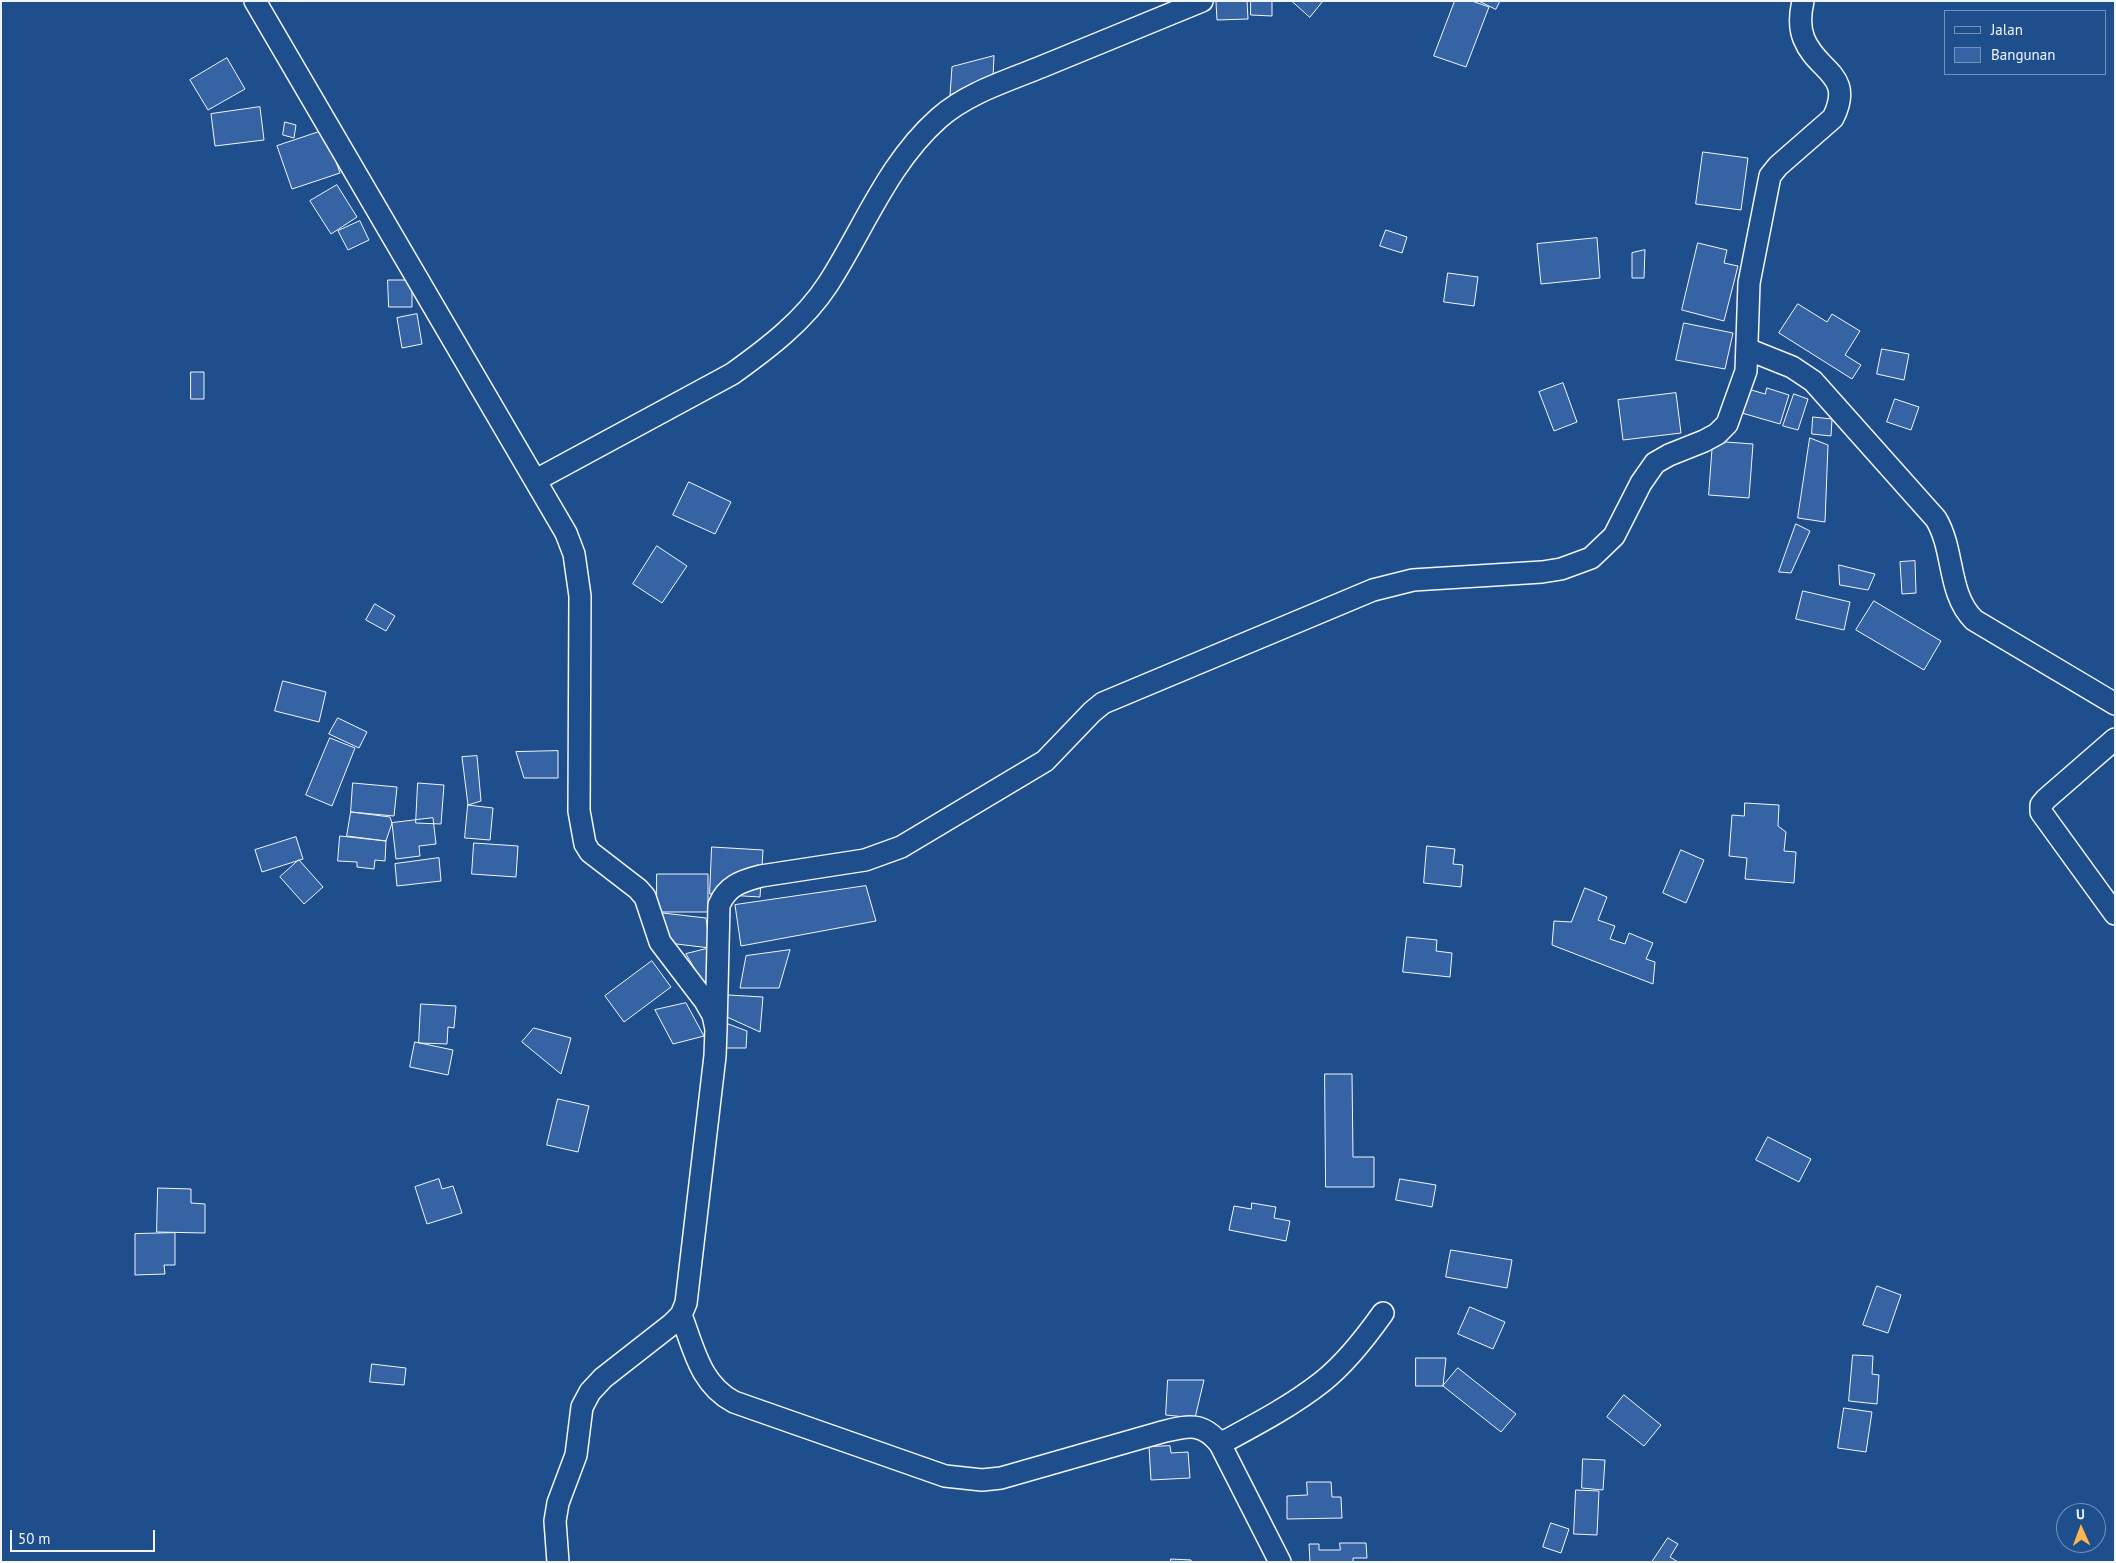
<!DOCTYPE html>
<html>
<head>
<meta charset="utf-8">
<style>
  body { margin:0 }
  #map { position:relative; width:2116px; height:1563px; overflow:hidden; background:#1f4e8c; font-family:"PT Sans",sans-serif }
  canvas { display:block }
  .frame { position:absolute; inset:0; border:2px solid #f2f6ff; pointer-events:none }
  .legend { position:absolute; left:1944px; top:10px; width:162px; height:65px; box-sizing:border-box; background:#1f4e8c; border:1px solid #7391ba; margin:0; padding:6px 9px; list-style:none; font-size:15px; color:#f2f6ff }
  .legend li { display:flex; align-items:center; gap:10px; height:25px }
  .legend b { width:25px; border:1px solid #7391ba }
  .north { position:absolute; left:2056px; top:1503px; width:50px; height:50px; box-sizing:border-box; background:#1f4e8c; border:1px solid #7391ba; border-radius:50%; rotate:358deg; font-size:14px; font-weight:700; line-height:20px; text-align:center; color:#f2f6ff }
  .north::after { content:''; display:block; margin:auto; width:18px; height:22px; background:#ffb74d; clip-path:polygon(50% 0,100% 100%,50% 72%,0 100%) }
  .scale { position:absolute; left:10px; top:1530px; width:145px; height:22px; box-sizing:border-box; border:2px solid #f2f6ff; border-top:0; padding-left:6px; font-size:15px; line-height:18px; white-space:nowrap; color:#f2f6ff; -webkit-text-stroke:4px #1f4e8c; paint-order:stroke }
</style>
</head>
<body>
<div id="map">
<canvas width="2116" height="1563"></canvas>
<div class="frame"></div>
<ul class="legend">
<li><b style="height:6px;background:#1f4e8c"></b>Jalan</li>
<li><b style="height:14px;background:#3563a3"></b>Bangunan</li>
</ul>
<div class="north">U</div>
<div class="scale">50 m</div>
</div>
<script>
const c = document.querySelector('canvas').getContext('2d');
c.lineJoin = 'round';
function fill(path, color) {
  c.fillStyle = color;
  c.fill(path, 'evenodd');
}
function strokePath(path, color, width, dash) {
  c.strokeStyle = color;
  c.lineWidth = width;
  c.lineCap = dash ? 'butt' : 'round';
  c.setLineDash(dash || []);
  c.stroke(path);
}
const building = new Path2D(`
  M1247 1 1248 19 1217 20 1216 2Z
  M1251 1H1272V16L1251 15Z
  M1292 1H1323L1310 17Z
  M1455 1H1472L1489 7 1466 67 1434 56Z
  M1479 1H1500L1496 9Z
  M994 56 993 77 950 95 952 67Z
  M227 58 245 89 208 110 190 80Z
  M260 107 264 140 215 146 211 114Z
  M285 122 296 125 294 138 283 135Z
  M325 130 340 173 292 189 277 146Z
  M1703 152 1748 158 1741 210 1696 204Z
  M337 185 357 217 331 234 310 201Z
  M360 221 369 240 348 250 338 231Z
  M1386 230 1407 237 1402 253 1380 246Z
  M1597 238 1600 278 1541 284 1537 244Z
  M1698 243 1727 250 1724 263 1738 266 1724 321 1682 310Z
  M1645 250 1644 278H1632V253Z
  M1448 273 1478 277 1474 306 1444 302Z
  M388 280H412V307H389Z
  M1798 304 1827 322 1832 314 1860 331 1845 355 1861 365 1852 379 1779 333Z
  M417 314 422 344 402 348 397 318Z
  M1684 323 1733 333 1725 369 1676 360Z
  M1882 349 1909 354 1904 380 1877 374Z
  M191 372H204V399H191Z
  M1563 383 1577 422 1554 431 1539 392Z
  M1767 388 1789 395 1780 424 1742 413 1748 389 1765 394Z
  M1676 393 1681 433 1623 440 1618 400Z
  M1794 394 1808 399 1798 430 1783 426Z
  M1895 399 1919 407 1911 430 1887 422Z
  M1813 417 1832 419 1831 436 1812 434Z
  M1810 438 1828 445 1825 522 1798 518Z
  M1713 441 1753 444 1749 498 1709 495Z
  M689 482 731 502 715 534 673 515Z
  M1796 524 1810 531 1791 573 1779 572Z
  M657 546 687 566 662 603 633 584Z
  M1915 561 1916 593 1902 594 1900 562Z
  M1839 565 1875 574 1868 590 1840 585Z
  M1803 591 1850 602 1844 630 1796 619Z
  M1874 601 1941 641 1924 670 1856 630Z
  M375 604 395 616 386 631 366 620Z
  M283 681 326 692 319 722 275 711Z
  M338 718 367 732 359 748 329 734Z
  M330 738 355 748 332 806 306 795Z
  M558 751V778H524L516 752Z
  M477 756 481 801 468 805 462 757Z
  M353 783 397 787 394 816 351 812Z
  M418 783 444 785 441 824 416 823Z
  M1745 803 1779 805 1778 826 1786 832 1784 851 1796 852 1794 883 1745 879 1747 858 1729 856 1732 815 1744 816Z
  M468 805 493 808 490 840 465 838Z
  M351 812 390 817 392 823 386 841 347 836Z
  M433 818 436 844 419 846 420 856 396 859 392 823Z
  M340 836 386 841 385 861 375 860 374 869 357 867V862L338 861Z
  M296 837 303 859 262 872 255 850Z
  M474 843 518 846 516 877 472 874Z
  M1427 846 1455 849 1453 864 1463 865 1461 887 1424 883Z
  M712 847 763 850 760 897 710 894Z
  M1681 850 1704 860 1686 903 1663 893Z
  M439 858 441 881 397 886 395 864Z
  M299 860 323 887 304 904 280 877Z
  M657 874H708V912H657Z
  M866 886 876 921 741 946 735 905Z
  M1585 888 1607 897 1598 920 1615 926 1610 939 1625 944 1629 933 1653 943 1646 959 1655 962 1653 984 1552 945 1554 921 1571 922Z
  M663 913 706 918 710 948 660 942Z
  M1407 937 1437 940 1436 951 1452 953 1450 977 1403 972Z
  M710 948 708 991 686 954Z
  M790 950 779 988H740L746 956Z
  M652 961 671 987 624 1022 605 996Z
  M728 995 763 997 760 1032 727 1017Z
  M686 1003 704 1036 673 1044 655 1010Z
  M421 1004 456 1006 454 1028 448 1027 447 1044 419 1043Z
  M723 1022 747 1031 746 1048H723Z
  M534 1028 571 1038 561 1074 522 1042Z
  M415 1042 453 1050 448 1075 410 1067Z
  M1325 1074H1352L1353 1157H1374V1187H1326Z
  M558 1099 589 1106 578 1152 547 1145Z
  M1768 1137 1811 1159 1799 1182 1756 1160Z
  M439 1179 442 1189 453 1186 462 1213 427 1224 415 1187Z
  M1400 1179 1436 1185 1432 1207 1396 1200Z
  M158 1188 191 1189V1203L205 1204V1233L157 1232Z
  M1252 1203 1276 1207 1274 1218 1290 1221 1286 1241 1229 1230 1234 1206 1251 1209Z
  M175 1233V1265H164L165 1274 135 1275V1234Z
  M1451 1250 1512 1260 1507 1288 1446 1277Z
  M1877 1286 1901 1295 1888 1333 1863 1325Z
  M1470 1307 1505 1322 1493 1349 1458 1334Z
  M1853 1355 1873 1356 1872 1374 1879 1375 1877 1404 1849 1401Z
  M1416 1358H1446L1443 1386H1416Z
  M372 1364 406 1368 404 1385 370 1382Z
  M1458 1368 1516 1414 1501 1432 1443 1386Z
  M1168 1380H1204L1195 1418 1166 1415Z
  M1624 1395 1661 1425 1644 1446 1607 1417Z
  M1844 1408 1872 1412 1866 1452 1838 1448Z
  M1170 1446 1171 1453 1188 1452 1190 1478 1151 1480 1149 1447Z
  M1583 1459 1605 1460 1603 1490 1582 1488Z
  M1307 1482H1331L1332 1497H1341L1342 1518 1287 1519V1496L1307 1495Z
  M1576 1490 1599 1491 1597 1535 1574 1534Z
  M1551 1523 1569 1529 1561 1553 1543 1547Z
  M1668 1538 1678 1544 1670 1557 1678 1562H1652Z
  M1340 1543H1366L1367 1558H1353V1562H1310L1309 1544H1319V1550H1340Z
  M1171 1559 1191 1560V1562H1171Z`);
fill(building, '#3563a3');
strokePath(building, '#f2f6ff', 1);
const minor = new Path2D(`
  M255 1 566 533 574 554 580 596 579 811 585 844 590 852 638 889 645 897 660 942 705 1001 713 1015 716 1029 715 1056 686 1303 681 1315 672 1324 603 1378 590 1392 582 1407 576 1455 558 1503 555 1521 558 1562
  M1747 349 1792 367 1813 381 1936 519C1955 551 1947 593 1974 620L2115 704
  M536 480 732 374C767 349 804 321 828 284 864 228 888 163 939 118 967 93 1007 81 1041 67 1095 45 1148 23 1202 1
  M2115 739 2046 799 2041 805V812L2115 914
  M716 1029 719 905C727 886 741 881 761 876L865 860 901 847 1045 761 1092 712 1103 703 1373 590 1413 580 1542 572 1561 569 1591 558 1614 536 1641 483 1655 463 1669 455 1704 441 1717 434 1727 424 1746 371 1749 283 1770 176 1778 166 1833 118C1855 74 1817 72 1804 39 1799 27 1800 14 1803 1
  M681 1315C694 1349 700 1384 734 1402L945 1476 982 1480 1001 1478 1162 1432C1187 1426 1202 1421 1220 1444L1280 1562
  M1220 1444C1255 1425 1290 1407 1322 1382 1346 1363 1366 1337 1383 1313`);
strokePath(minor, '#f2f6ff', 24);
strokePath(minor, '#1f4e8c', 21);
</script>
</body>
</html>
